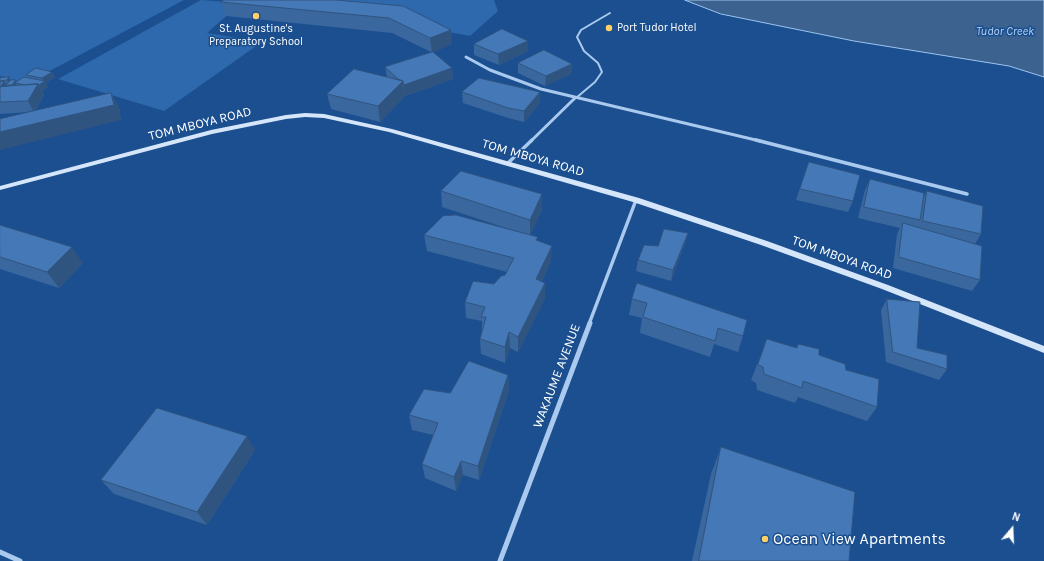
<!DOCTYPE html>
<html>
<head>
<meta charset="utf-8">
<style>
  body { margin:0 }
  #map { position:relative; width:1044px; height:561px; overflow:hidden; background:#1b4f8f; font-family:Karla,sans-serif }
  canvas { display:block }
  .north { position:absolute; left:992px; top:509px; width:40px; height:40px; -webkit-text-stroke:3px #1b4f8f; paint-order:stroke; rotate:19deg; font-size:11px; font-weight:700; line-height:16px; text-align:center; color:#fff }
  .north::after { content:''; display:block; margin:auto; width:14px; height:18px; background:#fff; clip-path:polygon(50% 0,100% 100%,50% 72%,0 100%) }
</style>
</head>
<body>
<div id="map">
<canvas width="1044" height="561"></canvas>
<div class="north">N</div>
</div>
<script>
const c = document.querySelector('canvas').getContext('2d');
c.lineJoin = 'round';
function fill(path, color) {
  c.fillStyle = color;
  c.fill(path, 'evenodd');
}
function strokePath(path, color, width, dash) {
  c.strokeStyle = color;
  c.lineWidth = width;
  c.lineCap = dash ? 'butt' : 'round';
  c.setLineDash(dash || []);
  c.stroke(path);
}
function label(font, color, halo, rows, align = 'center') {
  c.font = font + ' Karla,sans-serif';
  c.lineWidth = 3;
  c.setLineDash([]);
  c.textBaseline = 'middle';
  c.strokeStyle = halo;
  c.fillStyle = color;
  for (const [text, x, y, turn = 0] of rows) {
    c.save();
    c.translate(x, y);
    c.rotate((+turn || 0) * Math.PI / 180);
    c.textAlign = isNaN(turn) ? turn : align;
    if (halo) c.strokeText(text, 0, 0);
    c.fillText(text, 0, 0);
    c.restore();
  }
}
fill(new Path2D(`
  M0 0H184L25 84 0 76Z
  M201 0 241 3 207 33 262 42 164 111 58 79Z
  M279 0H494L498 11 470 36Z`), '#2e69ad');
const water = new Path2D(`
  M685 0H1044V77L1009 66 854 41 721 14Z`);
fill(water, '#3c6290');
strokePath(water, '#9cc4f0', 1);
strokePath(new Path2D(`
  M576 98 595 82 602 72 598 63 584 51 577 37 581 30 610 13`), '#a9c9ee', 2);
strokePath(new Path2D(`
  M466 57 490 70 541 89 760 141
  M531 141 575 98`), '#a9c9ee', 3);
strokePath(new Path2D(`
  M756 140 967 194
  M508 163 532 140
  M589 324 636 200`), '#a9c9ee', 3.5);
strokePath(new Path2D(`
  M0 552 20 561
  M500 561 590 323`), '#a9c9ee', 5);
fill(new Path2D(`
  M305 113 324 114 392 129 639 198 767 241 888 285 1044 346V353L882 289 761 245 633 202 389 132 324 118 305 117 286 119 212 134 0 190V186L211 130 286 115Z`), '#d6e6fa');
fill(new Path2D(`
  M221 2 403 6 452 44 433 52 452 68 453 79 405 96 380 122 331 109 327 94 387 77 385 67 431 52 392 33 226 16Z
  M474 44 528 51 499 65 474 55Z
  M518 63 572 64 571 74 545 86 518 73Z
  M52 72 55 77 46 83 48 87 42 91 44 95 35 111 111 93 119 108 121 120 30 112 0 114V78L9 77 11 80H16L17 82 28 78 26 75Z
  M462 92H540V103L524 122 508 118 463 103Z
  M809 162 853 201 848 212 796 200Z
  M870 179 923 198 927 191 981 234 975 244 980 280 972 291 893 268 897 234 900 228 858 218 865 190Z
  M441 191 542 210 530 235 538 241 551 261 542 281 545 298 518 352 510 348 505 363 481 354 480 339 482 330V321L466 318 465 302 494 284 505 275 507 272 427 251 424 235 512 230 442 207Z
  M0 225 83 263 59 288 0 269Z
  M688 233 685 244 671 281 636 271 638 260 658 246Z
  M637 283 743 336 738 352 714 344 710 357 640 333 642 318 629 315 632 299Z
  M887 299 917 348 947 369 939 380 886 362 881 310Z
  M767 339 796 348 798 344 846 370 877 407 867 421 798 397 795 403 757 390 756 383 751 380Z
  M508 375 509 390 479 480 463 475 456 491 425 478 422 464 433 435 412 430 409 415 450 393Z
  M721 447 849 561H692L711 474Z
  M255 450 207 525 114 494 101 480Z`), '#3a679d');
fill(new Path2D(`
  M451 30 452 44 432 53 430 38Z
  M528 41V51L499 65 498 54Z
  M572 64 571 74 545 86 546 76Z
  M452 68 453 79 405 96 404 85Z
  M52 72 55 77 46 83 48 87 42 91 44 95 34 112 28 101 38 84 44 82 42 78Z
  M9 77 12 83 10 85 7 80Z
  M16 80 18 83H15L18 87 15 90 12 85Z
  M4 81 8 87 0 88Z
  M403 81 405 96 380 122 378 106Z
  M540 92V103L524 122V111Z
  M111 93 119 108 121 120 0 150V132Z
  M542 194V210L530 235V220Z
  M688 233 685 244 671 281 673 270Z
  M552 246 551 261 536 294V279Z
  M72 247 83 263 59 288 47 272Z
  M545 283V298L518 352V337Z
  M509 332 510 348 505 363V347Z
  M508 375 509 390 479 480 478 466Z
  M247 436 255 450 207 525 197 512Z
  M461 461 463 475 456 491 454 477Z`), '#305480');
const building = new Path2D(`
  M224 0H336L403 6 451 30 430 38 389 18 221 2Z
  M502 29 528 41 498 54 474 44Z
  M544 50 572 64 546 76 518 63Z
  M433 52 452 68 404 85 403 81 398 79 385 67Z
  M36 68 52 72 42 78 26 75Z
  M354 69 403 81 378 106 327 94Z
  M9 77 7 80 0 81V78Z
  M24 77 45 81 39 85 38 84 26 85 15 83Z
  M479 78 540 92 524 111 508 108 462 92Z
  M11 80H16L12 85H6Z
  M4 81 1 87H0V82Z
  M38 84 28 101 0 102V87Z
  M111 93 114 105 0 132V119Z
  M809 162 860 175 853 201 800 189Z
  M461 171 542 194 530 220 441 191Z
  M870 179 924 193 920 220 864 207Z
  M927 191 983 206 981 234 923 221Z
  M456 215 538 237 536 240 552 246 536 279 545 283 518 337 509 332 505 347 480 339 486 317H481L485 307 465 302 473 281 494 284 501 276 505 275 514 258 424 235 443 216Z
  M903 223 982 246 980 280 899 257Z
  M0 225 72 247 47 272 0 257Z
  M664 229 688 233 673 270 638 260 644 245 658 246Z
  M637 283 747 320 743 336 718 328 715 341 643 317 647 303 632 299Z
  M887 299 920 302 917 348 947 355V369L893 352Z
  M767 339 797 348 798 344 819 349V355L845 364 846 370 879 379 877 407 803 381 802 388 764 374 763 367 758 365Z
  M469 361 508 375 478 466 461 461 454 477 422 464 438 423 409 415 424 389 450 393Z
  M157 408 247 436 197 512 101 480Z
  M721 447 855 492 849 561H699Z`);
fill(building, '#4478b7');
strokePath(building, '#305480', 1);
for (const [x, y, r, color] of [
  [256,16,4,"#ffd166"],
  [609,28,4,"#ffd166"],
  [765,539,4,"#ffd166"]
]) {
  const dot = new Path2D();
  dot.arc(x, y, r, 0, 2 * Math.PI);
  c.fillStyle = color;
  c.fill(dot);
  strokePath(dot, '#1b4f8f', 1.5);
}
label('11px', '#fff', '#1b4f8f', [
  ["Port Tudor Hotel",617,28],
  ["St. Augustine's",256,29,"center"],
  ["Preparatory School",256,42,"center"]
], 'left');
label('italic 12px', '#b5d3f5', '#1b4f8f', [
  ["Tudor Creek",1005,32]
]);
label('13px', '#fff', '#1b4f8f', [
  ["TOM MBOYA ROAD",200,124,-14],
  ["TOM MBOYA ROAD",533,158,16],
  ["TOM MBOYA ROAD",842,258,20],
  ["WAKAUME AVENUE",557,376,-69]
]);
label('16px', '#fff', '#1b4f8f', [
  ["Ocean View Apartments",773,539]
], 'left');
</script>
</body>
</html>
